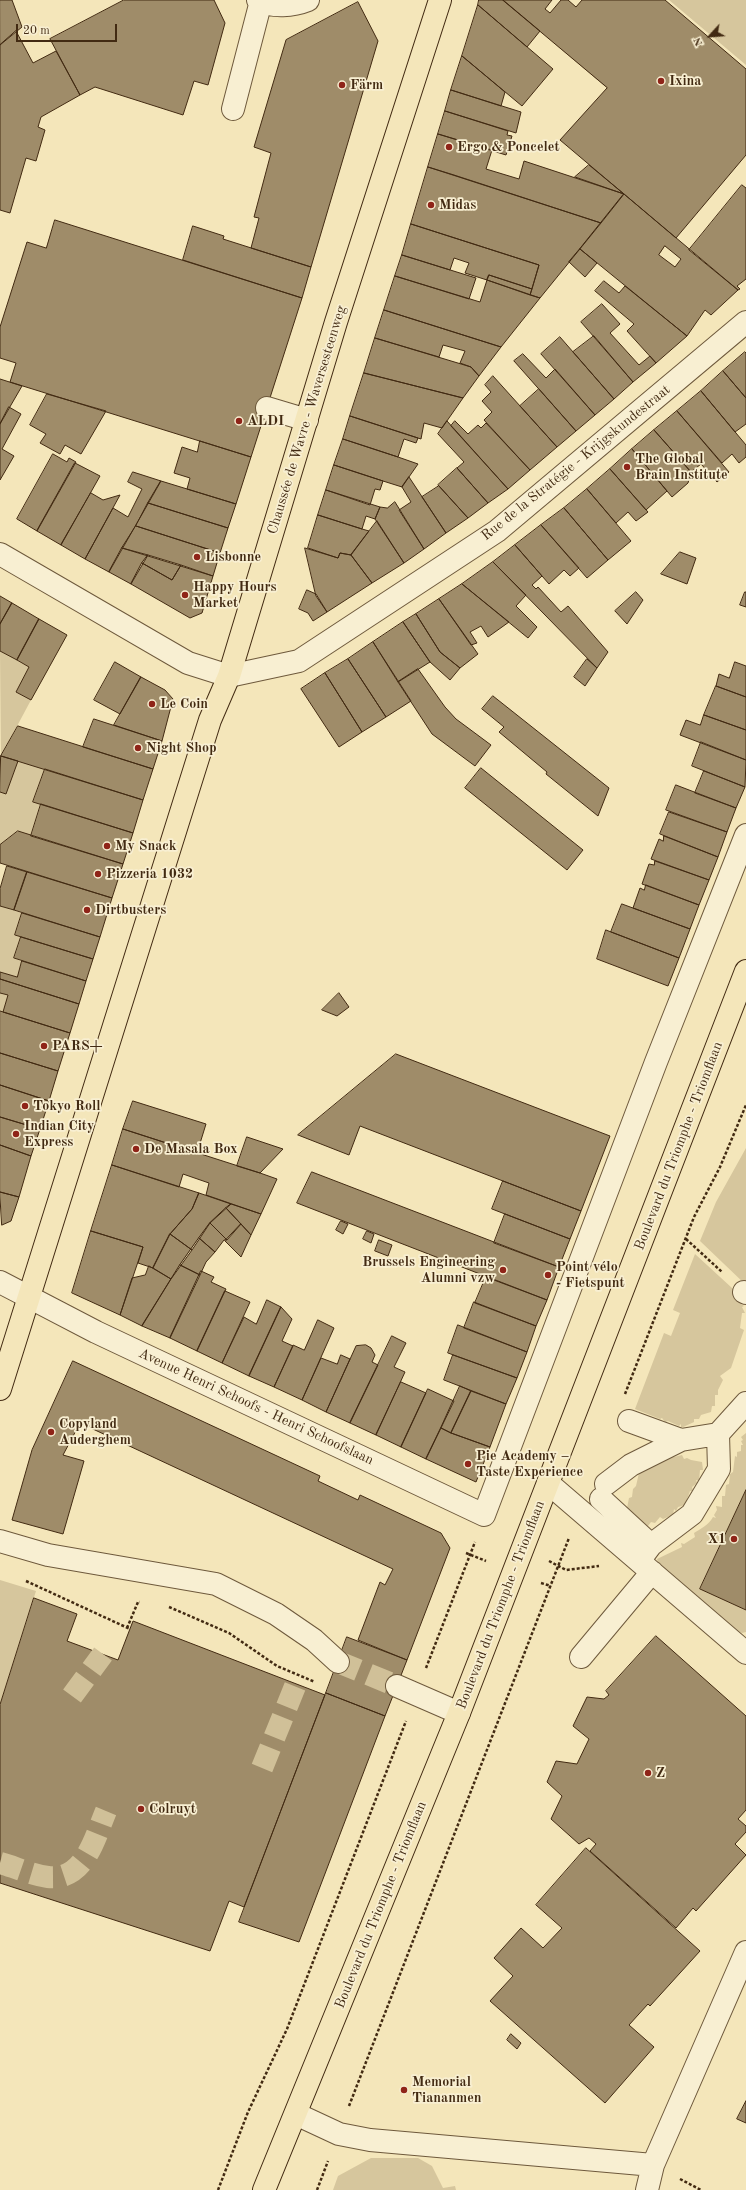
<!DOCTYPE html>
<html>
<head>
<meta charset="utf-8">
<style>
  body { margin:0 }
  #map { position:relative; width:746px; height:2190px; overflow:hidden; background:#f4e6ba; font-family:"Old Standard TT",serif }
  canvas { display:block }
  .north { position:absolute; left:690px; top:16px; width:40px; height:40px; -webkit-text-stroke:3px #f8efd2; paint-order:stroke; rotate:244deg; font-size:11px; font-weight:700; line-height:16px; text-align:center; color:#422a12 }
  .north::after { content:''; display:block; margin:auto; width:14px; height:18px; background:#422a12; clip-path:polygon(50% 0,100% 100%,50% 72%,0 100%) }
  .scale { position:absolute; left:16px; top:24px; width:101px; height:18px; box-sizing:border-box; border:2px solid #422a12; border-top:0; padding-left:5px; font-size:12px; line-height:14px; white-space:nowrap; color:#422a12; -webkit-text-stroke:3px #f8efd2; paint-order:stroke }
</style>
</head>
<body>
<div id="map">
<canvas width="746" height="2190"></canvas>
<div class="north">N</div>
<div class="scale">20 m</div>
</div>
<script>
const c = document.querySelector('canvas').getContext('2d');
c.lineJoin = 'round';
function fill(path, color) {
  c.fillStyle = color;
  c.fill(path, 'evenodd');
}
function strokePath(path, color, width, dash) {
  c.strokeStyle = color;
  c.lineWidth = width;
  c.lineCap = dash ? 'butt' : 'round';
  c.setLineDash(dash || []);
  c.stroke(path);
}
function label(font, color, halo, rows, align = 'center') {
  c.font = font + ' "Old Standard TT",serif';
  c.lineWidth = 3.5;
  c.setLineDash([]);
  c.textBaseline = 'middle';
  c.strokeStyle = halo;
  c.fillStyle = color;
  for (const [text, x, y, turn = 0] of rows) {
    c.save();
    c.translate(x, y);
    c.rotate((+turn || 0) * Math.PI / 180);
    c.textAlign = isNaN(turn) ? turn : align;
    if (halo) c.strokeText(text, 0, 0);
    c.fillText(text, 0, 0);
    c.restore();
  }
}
fill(new Path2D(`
  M669 0H746V65Z
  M0 650 29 667 16 692 31 700 1 756Z
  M18 761 45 769 33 802 41 804 31 836 18 831 0 845V792L6 794Z
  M0 906 22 913 15 935 21 937 14 958 22 961 17 977 0 972Z
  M0 993 8 995 3 1012 0 1011Z
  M746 1148V1285L700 1241 716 1202Z
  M695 1254 744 1299 741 1304 744 1306 742 1307 745 1313H742L740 1328 744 1330 731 1368 720 1376 723 1380 718 1390V1395H715V1406H712L711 1412 701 1415 699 1419H694V1422L681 1428V1424L679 1426 668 1421 665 1422 662 1418 660 1419 635 1409 664 1333 671 1336 680 1313 673 1310Z
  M746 1433V1490L700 1589 746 1610V1632L742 1633 733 1629 658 1563 657 1559 682 1547 681 1543 684 1544 695 1537 694 1533C700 1529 709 1525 713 1517L716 1518 714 1515 717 1510 716 1506 722 1507V1496H725L726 1485 729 1484 730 1474 733 1472 735 1456 737 1457V1452L741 1451V1445H743L741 1441 743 1440 741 1437Z
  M673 1454 674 1457 682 1455 684 1459 687 1458 691 1460 702 1462 703 1470H700L699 1481 696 1480 697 1483 692 1487 693 1491H690L685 1505 678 1507 676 1511 674 1509 673 1515 663 1519 660 1517 655 1523 651 1522 648 1526 642 1527 627 1508 629 1498 632 1497 633 1489 636 1486 639 1473Z
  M0 1580 36 1591 0 1705Z
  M371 2158H418L432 2166 443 2188 455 2186 456 2190H333L338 2176Z`), '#d6c69d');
const building = new Path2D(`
  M0 0H12L22 27 0 45Z
  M124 0H214L225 23 208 85 194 81 183 115 95 87 80 95 50 39Z
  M479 0H503L540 31 527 47 478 5Z
  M503 0H552L545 9 550 13 561 0H568L576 7 582 0H665L746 69V155L676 238 560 140 607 88Z
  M358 2 378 41 311 267 251 248 259 218 254 217 271 153 254 147 286 40Z
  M478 5 553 69 522 106 462 56Z
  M16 31 33 63 56 51 80 95 41 117 38 127 45 130 36 161 26 158 10 213 0 210V45Z
  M462 56 505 92 501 106 451 90Z
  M451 90 521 112 516 133 445 111Z
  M445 111 508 131 507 135 512 136 506 155 438 134Z
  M438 134 492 150 486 169 519 179 524 161 624 194 601 223 428 167Z
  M589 165 624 194 575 177Z
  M428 167 454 175 601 223 540 298 530 295 539 265 411 224Z
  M742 185 746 188V279L737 286 740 289 738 290 689 250Z
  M624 194 738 290 711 315 705 310 687 336 580 249ZM665 246 681 259 675 267 659 255Z
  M55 220 302 298 251 457 10 382 16 363 0 358V327L27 242 46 248Z
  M411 224 539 265 532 289 489 275 487 280 465 273 469 263 454 258 450 270 402 255Z
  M193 226 224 236 223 239 311 267 302 298 183 260Z
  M580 249 597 263 585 277 569 262Z
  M402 255 476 278 469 299 395 276Z
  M489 275 532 289 530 295 487 280Z
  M395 276 480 302 487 280 540 298 501 347 384 310Z
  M604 281 619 293 625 286 687 336 656 363 627 331 634 324 595 291Z
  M602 304 620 324 610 333 639 365 650 356 656 363 633 382 581 322Z
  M384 310 501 347 479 376 471 367 460 363 465 351 443 345 439 357 375 338Z
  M594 336 633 382 614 399 573 352Z
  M560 337 614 399 595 415 541 354Z
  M375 338 471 367 479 376 463 398 364 373Z
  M745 352 746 353V398L723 371Z
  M523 354 546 378 555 369 595 415 576 431 514 361Z
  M723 371 746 398V424L735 432 701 391Z
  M364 373 463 398 442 428 424 423 421 439 350 416Z
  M493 376 557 447 530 470 484 420 492 412 482 401 491 392 485 385Z
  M0 379 22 386 0 424Z
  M539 389 576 431 557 447 520 406Z
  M701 391 746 445V457L739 463 732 454 722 463 677 411Z
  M47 394 106 411 81 454 65 445 60 454 40 443 46 434 30 425Z
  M9 407 21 414 2 449 14 456 0 480V424Z
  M677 411 729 472 717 482 701 464 691 472 654 430Z
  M350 416 418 438 416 443 404 439 398 457 343 439Z
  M447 421 508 489 488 503 457 468 464 462 438 434Z
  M455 421 468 434 478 425 481 428 486 423 530 470 508 489 451 426Z
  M654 430 691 472 688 483 672 497 632 449Z
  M343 439 398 457 418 464 402 487 383 481 334 465Z
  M200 441 251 457 236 504 187 489 190 478 174 473 182 447 197 452Z
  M632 449 667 491 646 510 610 469Z
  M53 454 67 462 69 458 76 462 37 531 17 519Z
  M75 463 100 476 61 545 37 531Z
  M334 465 383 481 380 490 375 489 370 505 326 490Z
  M457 468 488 503 468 518 438 485Z
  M610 469 648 512 636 521 628 512 616 523 587 489Z
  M133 472 161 481 109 572 85 559 113 508 128 517 142 489 128 482Z
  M409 477 446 533 424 549 399 510 411 502 402 487Z
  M161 481 236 504 228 528 148 503Z
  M439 486 468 518 446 533 422 497Z
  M587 489 631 541 608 560 564 508Z
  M326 490 380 507 375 519 366 516 362 529 318 515Z
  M91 493 103 500 120 495 85 559 61 545Z
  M395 502 424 549 404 563 375 519 380 507 387 508Z
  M148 503 228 528 220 553 136 526Z
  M564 508 608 560 587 578 541 525Z
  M318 515 362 529 369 531 351 555 340 553 338 558 308 548Z
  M377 521 404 563 372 583 351 555Z
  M541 525 579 568 570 576 564 570 549 584 515 545Z
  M136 526 220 553 213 576 122 548Z
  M515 545 542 576 532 585 536 589 538 587 561 612 568 606 608 652 597 668 493 562Z
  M122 548 148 555 131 584 109 572Z
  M305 548 338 558 340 553 351 555 372 583 327 612 316 596Z
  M680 552 696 558 687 584 661 574Z
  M148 555 181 565 172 580 142 563Z
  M493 562 526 595 516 606 537 627 528 638 462 584Z
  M142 563 172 580 181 565 213 576 202 613 190 618 131 584Z
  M462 584 509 622 488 637 481 626 470 632 477 643 471 645 439 599Z
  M307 590 316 594 327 612 313 621 308 613 299 609Z
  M636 592 643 600 627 624 615 611Z
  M745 592H746V607L740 605Z
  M0 596 12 603 0 624Z
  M439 599 478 654 460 668 440 652 416 614Z
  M12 603 39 619 17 660 0 651V624Z
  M416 614 440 652 460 668 450 680 430 662 403 622Z
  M39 619 67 635 31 700 16 692 29 667 17 660Z
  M403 622 430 662 398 682 373 642Z
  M373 642 411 701 386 717 348 659Z
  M348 659 386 717 362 732 325 673Z
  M587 659 597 668 585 686 574 677Z
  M115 662 141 677 120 714 94 700Z
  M735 662 746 666V697L716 686 719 674 729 678Z
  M418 669 445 707 456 719 491 745 475 766 432 734 398 682Z
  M325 673 362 732 339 747 301 689Z
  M141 677 165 690 173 699 162 741 114 725Z
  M716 686 746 697V730L704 715Z
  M493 696 609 788 598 816 546 774 547 772 499 732 504 727 482 709Z
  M704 715 746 730V760L680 735 686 720 700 725Z
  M94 719 162 741 153 769 83 747Z
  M18 726 153 769 143 800 1 756Z
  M701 742 746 760 745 787 692 766Z
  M1 756 18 761 6 794 0 792Z
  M481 768 583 850 567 870 465 788Z
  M45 769 143 800 133 833 33 802Z
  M704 771 745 787 736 808 695 793Z
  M676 785 736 808 727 832 666 810Z
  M41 804 133 833 123 864 31 836Z
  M669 812 727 832 718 857 660 834Z
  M18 831 123 864 112 898 0 863V845Z
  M664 836 718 857 709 880 651 859 659 839 663 841Z
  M655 861 709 880 699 905 642 884 649 864 654 865Z
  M7 866 27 872 14 910 0 906V889Z
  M27 872 112 898 100 937 14 910Z
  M646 885 699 905 690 929 633 908 640 888 644 890Z
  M622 904 690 929 679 958 611 932Z
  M22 913 100 937 93 959 15 935Z
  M606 930 679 958 668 986 597 959Z
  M21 937 93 959 86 981 14 958Z
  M22 961 86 981 79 1004 0 979V972L17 977Z
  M0 979 79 1004 70 1033 3 1012 8 995 0 993Z
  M339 993 349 1007 337 1016 322 1010Z
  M0 1011 70 1033 58 1071 0 1053Z
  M0 1053 58 1071 49 1101 0 1085Z
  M396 1054 610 1136 581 1211 360 1126 349 1155 298 1135Z
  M0 1085 49 1101 40 1129 0 1117Z
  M133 1101 206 1124 197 1153 123 1129Z
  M0 1117 40 1129 31 1156 0 1145Z
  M123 1129 260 1173 277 1179 261 1214 206 1195 209 1183 183 1174 179 1187 112 1165Z
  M247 1137 283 1149 260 1173 237 1166Z
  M0 1145 31 1156 19 1197 0 1192Z
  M112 1165 199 1193 192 1209 170 1234 153 1268 138 1263 143 1247 91 1231Z
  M312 1172 559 1267 547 1300 297 1203Z
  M503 1181 581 1211 570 1239 492 1209Z
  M0 1192 19 1197 11 1221 2 1225Z
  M199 1193 231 1204 210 1223 192 1250 170 1234 192 1209Z
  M231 1204 261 1214 251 1235 226 1208Z
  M226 1208 241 1224 227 1240 210 1223Z
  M505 1214 570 1239 559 1267 494 1243Z
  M341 1221 348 1224 343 1234 336 1230Z
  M210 1223 227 1240H224L215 1252 199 1238Z
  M241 1224 251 1235 241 1257 225 1241Z
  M91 1231 143 1247 120 1315 72 1293Z
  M367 1231 374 1234 371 1243 363 1239Z
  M170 1234 192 1250 171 1279 153 1268Z
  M199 1238 215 1252 206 1262 200 1275 180 1265Z
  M379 1240 392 1245 388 1256 375 1251Z
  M180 1265 200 1275 170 1338 142 1326Z
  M149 1266 171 1279 142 1326 120 1315 132 1278 145 1275Z
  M201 1271 214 1277 211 1282 226 1289 197 1351 170 1338Z
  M486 1277 547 1300 536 1326 475 1303Z
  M225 1291 250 1302 222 1363 197 1351Z
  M267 1300 281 1307 249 1376 222 1363 244 1317 256 1324Z
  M474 1302 536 1326 527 1352 464 1328Z
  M281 1307 292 1319 282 1341 293 1346 274 1387 249 1376Z
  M318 1320 334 1328 302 1400 274 1387 293 1345 304 1350Z
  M458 1325 527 1352 517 1378 448 1353Z
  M392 1336 406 1343 394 1367 405 1372 376 1435 350 1423Z
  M366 1345 371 1348 375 1355 372 1362 378 1365 350 1423 326 1412 356 1346Z
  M341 1355 350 1359 326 1412 302 1400 321 1358 337 1364Z
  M453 1355 517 1378 506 1404 444 1380Z
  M73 1361 320 1476 318 1481 358 1500 360 1495 441 1533 450 1548 407 1660 358 1640 380 1582 385 1585 393 1569 80 1423 63 1455 84 1461 63 1534 12 1520 32 1450Z
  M401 1382 426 1393 401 1447 376 1435Z
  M460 1386 471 1391 451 1433 441 1428Z
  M428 1389 454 1401 426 1459 401 1447Z
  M471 1391 506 1404 490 1447 451 1433Z
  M441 1428 451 1433 490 1447 476 1482 426 1459Z
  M746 1490V1610L700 1589Z
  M34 1598 77 1614 67 1641 118 1660 133 1621 325 1695 244 1907 229 1901 210 1951 0 1883V1705Z
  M656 1636 746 1716V1810L738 1819 746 1826V1832L735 1844 746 1855 696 1911 693 1908 676 1928 590 1851 596 1844 589 1838 579 1844 551 1819 562 1796 547 1782 556 1761 577 1764 589 1739 573 1726 587 1697 604 1699 609 1695 606 1691Z
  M347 1637 407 1660 385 1716 326 1693Z
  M326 1693 385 1716 299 1942 239 1922Z
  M586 1848 700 1951 650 2006 648 2004 629 2025 654 2047 605 2103 490 2001 513 1976 494 1958 521 1928 543 1948 562 1928 536 1905Z
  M511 2034 521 2043 517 2049 507 2040Z
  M746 2101V2123L737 2119Z`);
fill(building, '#9f8c69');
strokePath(building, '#422a12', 1);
strokePath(new Path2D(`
  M338 1662 397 1686
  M72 1696 103 1654
  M262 1768 296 1684
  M0 1863C15 1867 32 1875 48 1877 85 1881 95 1837 106 1811`), '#d0c098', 22, [22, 11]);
const minor = new Path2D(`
  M258 0C273 8 293 6 308 0
  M233 109 261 1
  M267 408 307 420
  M0 554 188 663 229 676 299 661 497 531 746 322
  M0 1282 96 1332 484 1515 656 1062 746 835
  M744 1292 746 1293
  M629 1421 681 1440 718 1434
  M548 1483 746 1653
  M606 1484 631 1465 681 1440
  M601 1499 651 1545
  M0 1541 48 1555 216 1584 276 1614 314 1640 338 1662
  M645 1553 651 1545 692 1514 719 1469 718 1434 746 1403
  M581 1657 652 1572
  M397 1686 459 1713
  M296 2114 339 2134 370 2140 653 2165 746 1952
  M647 2190 653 2165`);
const major = new Path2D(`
  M0 1389 210 720 229 676 336 322 440 0
  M264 2190 459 1713 746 971`);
strokePath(minor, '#6e593c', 24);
strokePath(major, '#422a12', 24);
strokePath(new Path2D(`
  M686 1239 722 1272
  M625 1394 694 1217 720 1167 746 1105
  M466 1553 486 1561
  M549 1561 566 1570 599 1566
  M26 1581 130 1629
  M541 1583 551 1586
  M169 1607 229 1633 277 1666 315 1682
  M127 1628 138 1602H140
  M426 1668 475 1542
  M349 2106 569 1538
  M680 2179 701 2190
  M218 2190 248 2112 287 2029 406 1721
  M317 2190 328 2161`), '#422a12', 2.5, [3, 2]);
strokePath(minor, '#f8efd2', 22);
strokePath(major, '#f4e6ba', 22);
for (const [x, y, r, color] of [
  [661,81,4,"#8f2418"],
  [342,85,4,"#8f2418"],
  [449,147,4,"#8f2418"],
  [431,205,4,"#8f2418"],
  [239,421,4,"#8f2418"],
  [627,467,4,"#8f2418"],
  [197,557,4,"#8f2418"],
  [185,595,4,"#8f2418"],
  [152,704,4,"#8f2418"],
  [138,748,4,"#8f2418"],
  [107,846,4,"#8f2418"],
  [98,874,4,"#8f2418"],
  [87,910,4,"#8f2418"],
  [44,1046,4,"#8f2418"],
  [25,1106,4,"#8f2418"],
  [16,1134,4,"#8f2418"],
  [136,1149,4,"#8f2418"],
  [503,1270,4,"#8f2418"],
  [548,1275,4,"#8f2418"],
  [51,1432,4,"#8f2418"],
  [468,1464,4,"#8f2418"],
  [734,1539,4,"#8f2418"],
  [648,1773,4,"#8f2418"],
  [141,1809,4,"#8f2418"],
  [404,2090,4,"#8f2418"]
]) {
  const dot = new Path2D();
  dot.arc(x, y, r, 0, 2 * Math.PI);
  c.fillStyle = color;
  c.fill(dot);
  strokePath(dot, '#f8efd2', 1.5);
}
label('bold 14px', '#422a12', '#f8efd2', [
  ["Ixina",669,81],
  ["Färm",350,85],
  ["Ergo & Poncelet",457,147],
  ["Midas",439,205],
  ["ALDI",247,421],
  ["The Global",635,459],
  ["Brain Institute",635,475],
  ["Lisbonne",205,557],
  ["Happy Hours",193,587],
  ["Market",193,603],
  ["Le Coin",160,704],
  ["Night Shop",146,748],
  ["My Snack",115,846],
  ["Pizzeria 1032",106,874],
  ["Dirtbusters",95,910],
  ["PARS+",52,1046],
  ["Tokyo Roll",33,1106],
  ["Indian City",24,1126],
  ["Express",24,1142],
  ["De Masala Box",144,1149],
  ["Brussels Engineering",495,1262,"right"],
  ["Alumni vzw",495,1278,"right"],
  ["Point vélo",556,1267],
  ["- Fietspunt",556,1283],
  ["Copyland",59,1424],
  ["Auderghem",59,1440],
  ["Pie Academy –",476,1456],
  ["Taste Experience",476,1472],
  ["X1",726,1539,"right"],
  ["Z",656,1773],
  ["Colruyt",149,1809],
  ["Memorial",412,2082],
  ["Tiananmen",412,2098]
], 'left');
label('14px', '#422a12', '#f8efd2', [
  ["Chaussée de Wavre - Waversesteenweg",307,420,-73],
  ["Rue de la Stratégie - Krijgskundestraat",576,463,-39],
  ["Boulevard du Triomphe - Triomflaan",679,1146,-69],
  ["Avenue Henri Schoofs - Henri Schoofslaan",256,1407,25],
  ["Boulevard du Triomphe - Triomflaan",501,1605,-69],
  ["Boulevard du Triomphe - Triomflaan",381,1905,-68]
]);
</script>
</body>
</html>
